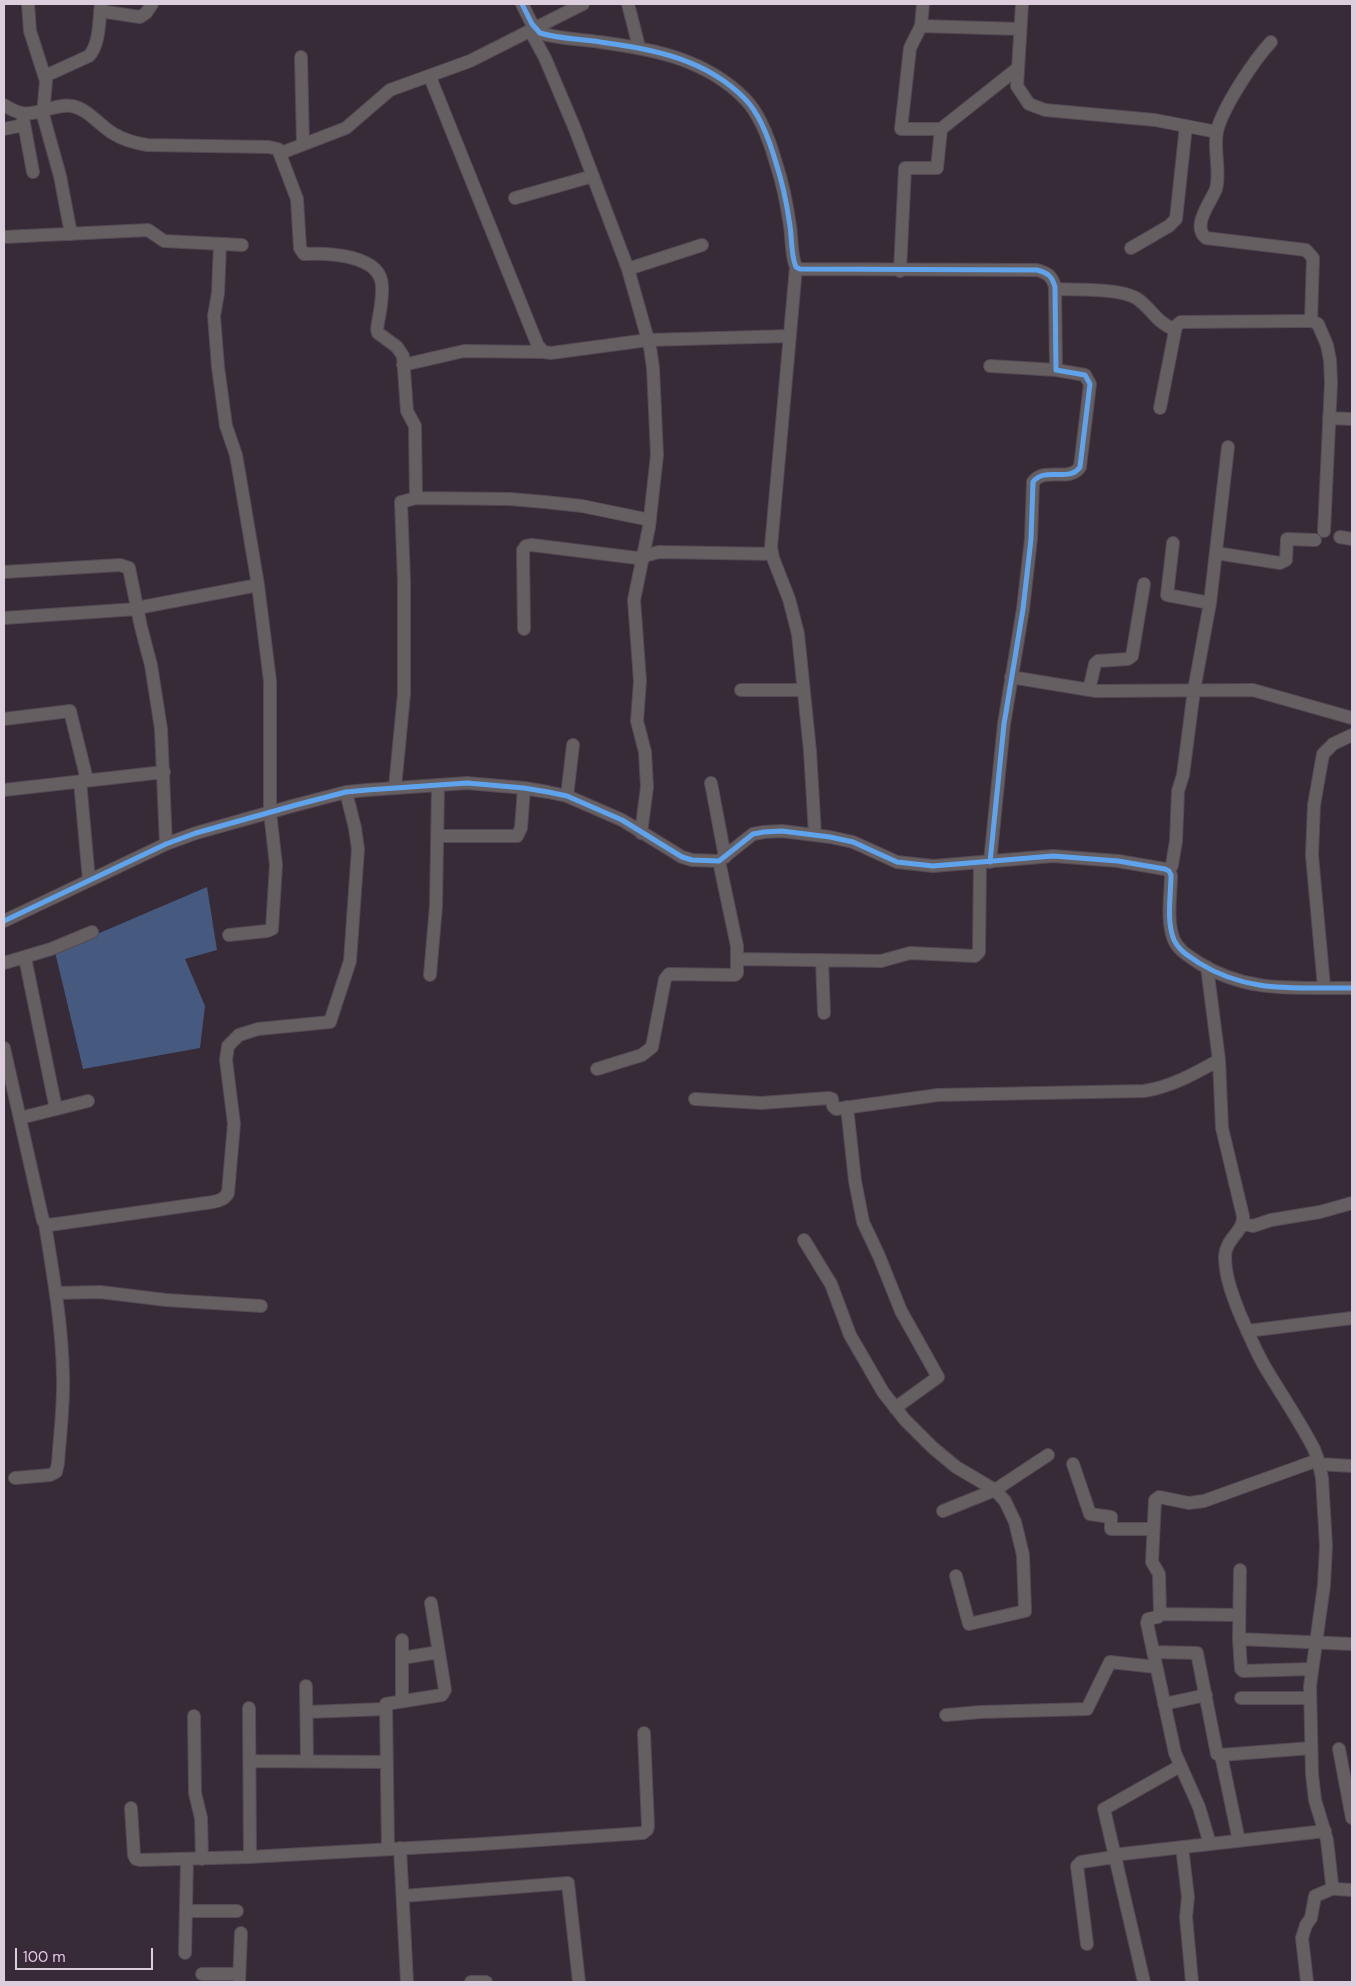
<!DOCTYPE html>
<html>
<head>
<meta charset="utf-8">
<style>
  body { margin:0 }
  #map { position:relative; width:1356px; height:1986px; overflow:hidden; background:#372b37; font-family:"DM Sans",sans-serif }
  canvas { display:block }
  .frame { position:absolute; inset:0; border:5px solid #dccedc; pointer-events:none }
  .scale { position:absolute; left:15px; top:1948px; width:138px; height:22px; box-sizing:border-box; border:2px solid #dccedc; border-top:0; padding-left:6px; font-size:15px; line-height:18px; white-space:nowrap; color:#dccedc; -webkit-text-stroke:4px #3c263c; paint-order:stroke }
</style>
</head>
<body>
<div id="map">
<canvas width="1356" height="1986"></canvas>
<div class="frame"></div>
<div class="scale">100 m</div>
</div>
<script>
const c = document.querySelector('canvas').getContext('2d');
c.lineJoin = 'round';
function fill(path, color) {
  c.fillStyle = color;
  c.fill(path, 'evenodd');
}
function strokePath(path, color, width, dash) {
  c.strokeStyle = color;
  c.lineWidth = width;
  c.lineCap = dash ? 'butt' : 'round';
  c.setLineDash(dash || []);
  c.stroke(path);
}
fill(new Path2D(`
  M207 887 217 950 185 959 205 1006 200 1048 83 1069 55 952Z`), '#46597f');
const minor = new Path2D(`
  M28 4 30 31 46 81 43 115 60 176 71 234
  M522 4 532 24 540 33C559 39 581 39 600 42 653 49 706 59 745 99 761 115 770 142 776 163 783 184 787 205 790 226 792 239 791 256 796 267L800 269 1037 270C1048 273 1052 276 1055 287L1056 370 1085 375 1090 384 1080 467C1069 483 1045 466 1033 482L1031 539 1023 609 1004 724 990 862
  M628 4 639 47
  M923 4 921 26 910 48 901 129H941
  M1022 4 1017 86 1029 104 1045 110 1155 120 1217 132
  M100 11 140 17 146 13 152 4
  M921 26 1020 29
  M531 32 545 58 575 129 628 269 650 347 653 368 657 455 649 527 634 600 640 681 637 721 645 752 647 787 641 833
  M1271 42C1254 60 1223 107 1217 131 1213 150 1221 170 1216 189 1211 202 1191 226 1206 238L1306 250 1313 258 1311 321
  M301 57 303 144
  M45 76 89 56C100 44 99 19 101 4
  M430 77 538 346 544 352 551 353 648 340 790 336
  M4 105C9 108 15 112 22 113 36 116 56 103 72 106 88 109 100 126 114 134 124 140 135 143 147 145L269 147 278 149 297 199 300 248 304 254C327 253 381 254 382 286 383 300 379 315 377 329L378 333 397 347 403 356 407 411 415 426 416 498
  M22 113 33 172
  M4 129 24 125
  M281 153 346 128 390 90 470 61 583 4
  M515 198 593 176
  M4 237 148 230 164 241 242 245
  M220 244 218 293 214 316 218 367 226 426 236 455 240 478 258 585 270 681V812L276 865 272 929 267 931 229 935
  M1131 248 1169 226 1176 219 1186 126
  M796 267 771 547 773 558 789 599 798 634 810 751 815 834
  M628 269 702 245
  M900 271 905 168H937L941 129 1018 68
  M1055 289C1075 290 1119 288 1136 298 1152 308 1154 321 1175 330
  M403 365 464 351 544 352
  M990 366 1056 370
  M1160 408 1176 326 1181 322 1303 321H1312L1318 324 1327 345 1330 360 1331 383 1324 531
  M1329 418 1352 419
  M1340 537 1352 539
  M1173 543 1167 595 1210 603
  M1216 553 1280 563 1286 560 1287 539 1315 540
  M4 572 120 565 129 568 141 627 151 665 161 729 166 844
  M137 608 258 585
  M4 618 137 609
  M524 629 523 550 526 546 532 545 637 558 659 552 772 554
  M1011 677 1096 691 1253 690 1352 718
  M741 690H803
  M1089 690 1095 664 1098 661 1128 659 1132 656 1144 584
  M4 719 70 711 87 780
  M80 781 89 880
  M711 783 725 857
  M395 787 404 694V581L401 502 416 498 510 499 545 502 582 506 650 520
  M4 790 164 772
  M567 796 573 745
  M438 836H517L521 828 524 788
  M1169 871 1172 865 1176 841 1178 791 1183 775 1194 690 1210 603 1228 447
  M4 921 166 844 196 833 296 805 346 792 367 790 467 783 524 788 548 792 567 796 622 820 682 857 692 860 719 861 753 834 764 832 782 831 830 837 853 842 897 862 933 866 1053 856 1118 861 1165 869 1169 871 1171 875C1171 895 1166 921 1174 940 1179 951 1189 956 1199 963 1249 994 1297 987 1352 988
  M25 958 56 1109
  M738 959 881 961 910 953 975 956 979 952 980 863
  M822 960 824 1013
  M4 963 51 949 92 932
  M1207 967 1219 1060 1222 1128 1243 1216C1244 1232 1226 1238 1225 1256 1225 1276 1232 1294 1239 1312 1247 1330 1255 1350 1265 1367 1281 1394 1299 1420 1314 1449L1318 1460 1322 1478 1326 1546 1324 1585 1310 1686 1312 1774 1315 1800 1327 1840 1332 1884 1336 1889 1352 1890
  M430 975 436 906 438 786
  M1324 987 1312 855 1314 805 1323 754 1333 744 1352 735
  M4 1048 43 1221 49 1225 199 1204C209 1202 223 1203 228 1193L234 1124 226 1060 228 1046 239 1035 258 1029 330 1022 350 961 358 849 355 828 346 792
  M597 1069 642 1055 652 1047 665 979 669 974 735 975 737 973V946L719 861
  M695 1099 761 1103 829 1098 832 1099 833 1106 836 1109 938 1095 1144 1091C1171 1087 1196 1073 1219 1060
  M847 1107 855 1181 863 1222 879 1256 901 1311 938 1377 895 1408
  M20 1118 88 1101
  M1243 1224 1253 1226 1271 1220 1320 1212 1352 1203
  M804 1240 831 1284 850 1335 883 1392 905 1420 932 1447 956 1467 995 1490 1005 1501 1015 1522 1023 1555 1025 1611 969 1624 956 1576
  M56 1293 100 1292 166 1300 261 1306
  M1247 1331 1352 1318
  M1073 1464 1090 1514 1111 1517V1529H1153
  M1319 1464 1352 1466
  M15 1478 50 1475 56 1472 58 1463C60 1434 64 1404 63 1376 62 1324 53 1274 45 1224
  M943 1511 995 1490 1048 1455
  M1240 1570 1239 1639 1241 1669 1243 1671 1311 1669
  M1160 1614 1239 1615
  M1239 1639 1352 1644
  M402 1640V1701
  M1153 1652 1197 1653 1217 1754 1221 1755 1311 1748
  M402 1658 439 1652
  M306 1686 307 1761
  M1241 1698H1310
  M1164 1704 1206 1695
  M249 1708 250 1857
  M307 1712 385 1709
  M946 1715 981 1712 1087 1709 1110 1662 1156 1667
  M194 1716 195 1793 201 1818 202 1859
  M1339 1749 1352 1818
  M1221 1755 1239 1841
  M250 1761 386 1762
  M131 1808 134 1855 136 1859 140 1860 250 1857 482 1844 643 1833 647 1830 648 1826 644 1733
  M1210 1844 1199 1807 1175 1753 1147 1623 1148 1619 1158 1617 1160 1614 1159 1574 1152 1562 1155 1500 1159 1497 1189 1503 1204 1501 1318 1460
  M1182 1847 1188 1897 1186 1917 1192 1982
  M388 1848 386 1704 442 1695 445 1690 431 1603
  M400 1848 407 1982
  M1113 1855 1325 1831
  M403 1896 568 1883 579 1982
  M186 1911H237
  M1087 1944 1077 1866 1081 1862 1114 1857
  M185 1953 187 1859
  M202 1974H239
  M239 1982 241 1933
  M471 1982H486
  M1144 1982 1104 1809 1180 1766
  M1307 1982 1302 1938 1306 1925 1311 1918 1315 1896 1334 1888`);
strokePath(minor, '#544954', 14);
strokePath(minor, '#655f61', 12);
strokePath(new Path2D(`
  M522 4 532 24 540 33C559 39 581 39 600 42 653 49 706 59 745 99 761 115 770 142 776 163 783 184 787 205 790 226 792 239 791 256 796 267L800 269 1037 270C1048 273 1052 276 1055 287L1056 370 1085 375 1090 384 1080 467C1069 483 1045 466 1033 482L1031 539 1023 609 1004 724 990 862
  M4 921 166 844 196 833 296 805 346 792 367 790 467 783 524 788 548 792 567 796 622 820 682 857 692 860 719 861 753 834 764 832 782 831 830 837 853 842 897 862 933 866 1053 856 1118 861 1165 869 1169 871 1171 875C1171 895 1166 921 1174 940 1179 951 1189 956 1199 963 1249 994 1297 987 1352 988`), '#60a3ed', 5);
</script>
</body>
</html>
